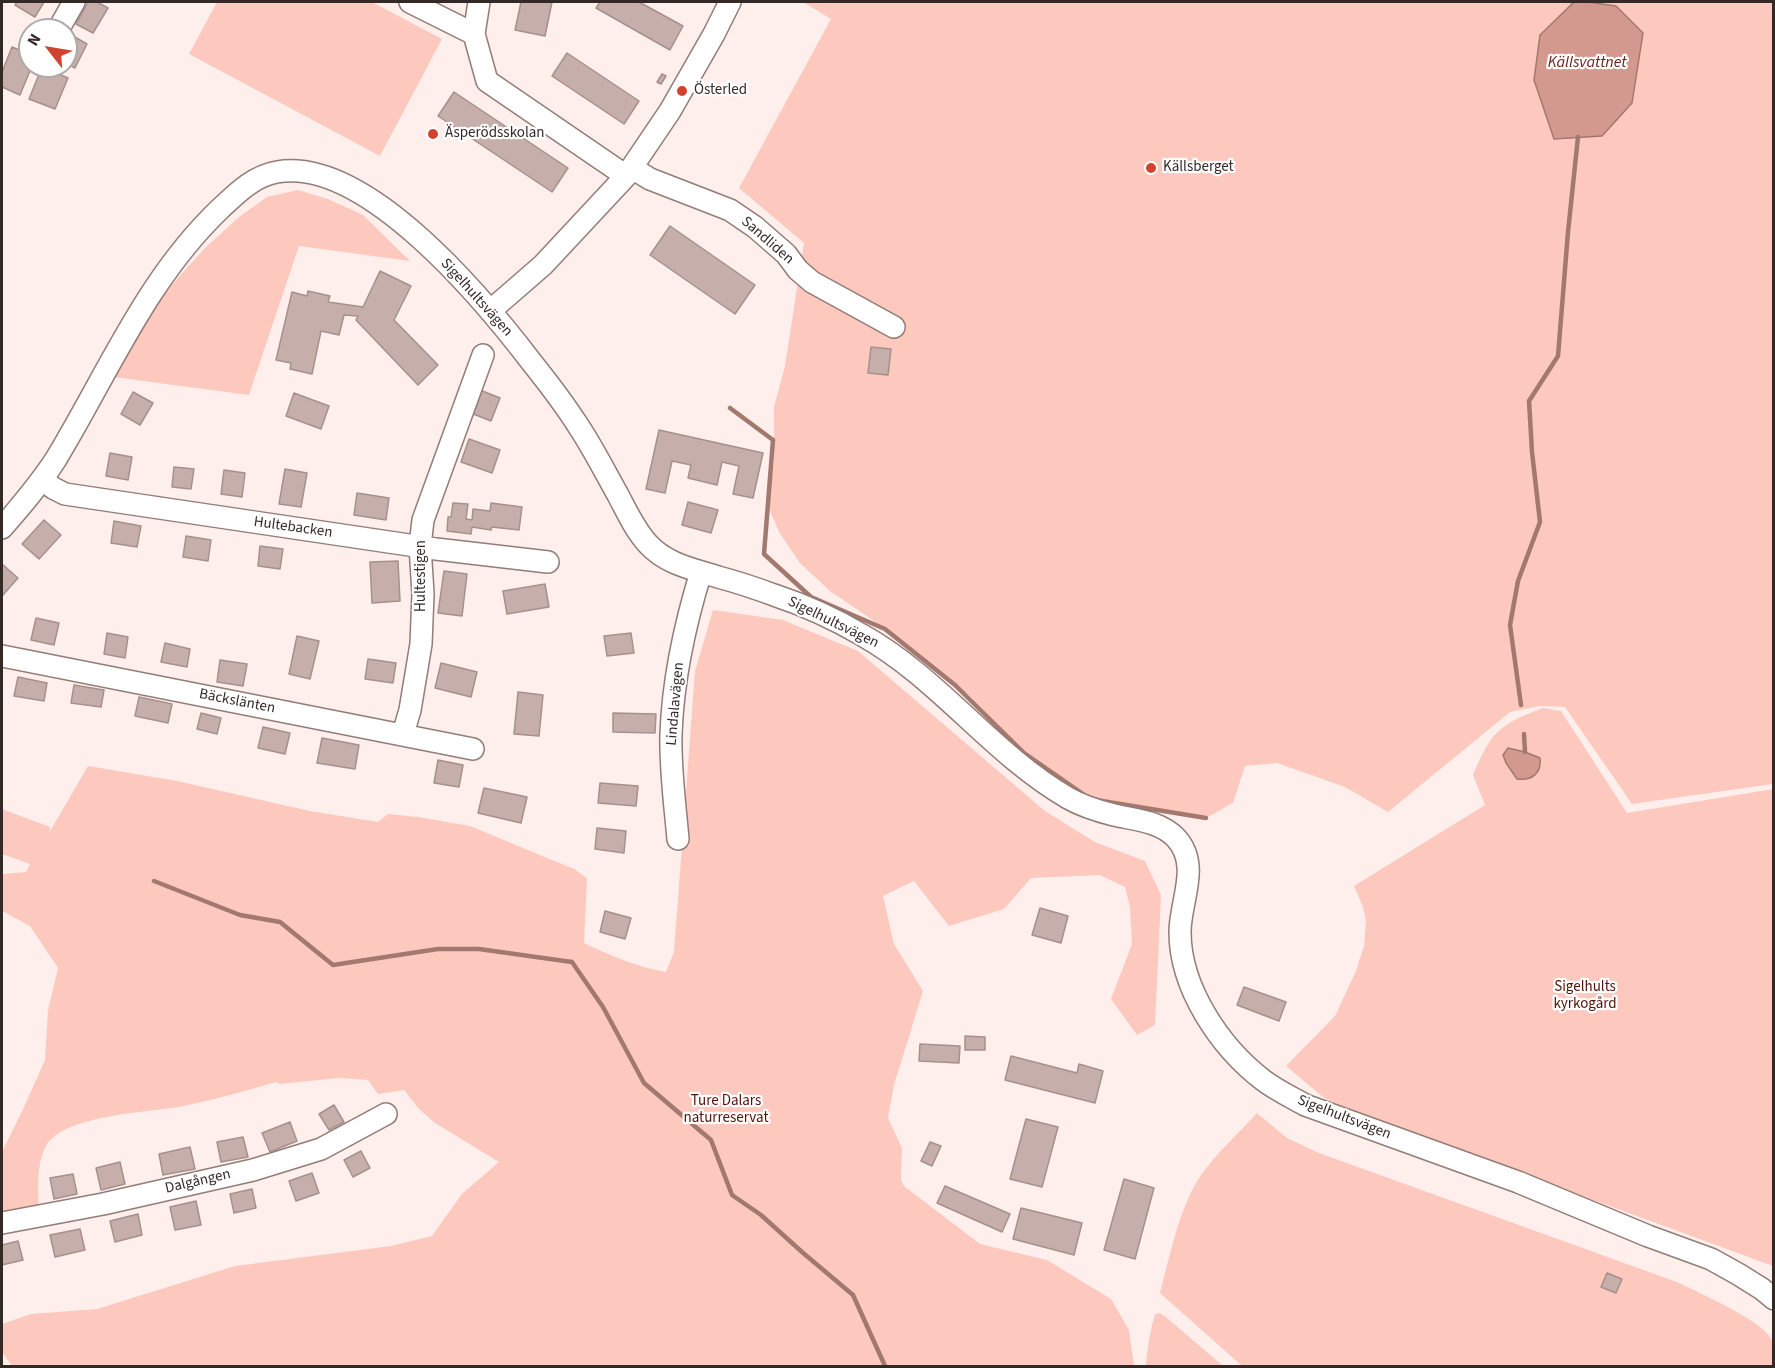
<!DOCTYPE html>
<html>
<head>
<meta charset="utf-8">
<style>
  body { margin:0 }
  #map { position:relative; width:1775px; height:1368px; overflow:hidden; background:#feefec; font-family:"Source Sans 3",sans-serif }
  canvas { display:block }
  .frame { position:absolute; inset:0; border:3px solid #332a28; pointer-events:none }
  .north { position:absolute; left:18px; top:18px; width:60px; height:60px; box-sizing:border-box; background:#fff; border:2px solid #adaaa9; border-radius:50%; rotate:301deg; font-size:16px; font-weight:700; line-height:24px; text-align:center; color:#332a28 }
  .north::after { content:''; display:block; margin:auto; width:21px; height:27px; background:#d0442f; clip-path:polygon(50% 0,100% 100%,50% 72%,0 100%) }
</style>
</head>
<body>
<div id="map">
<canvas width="1775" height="1368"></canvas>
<div class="frame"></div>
<div class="north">N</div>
</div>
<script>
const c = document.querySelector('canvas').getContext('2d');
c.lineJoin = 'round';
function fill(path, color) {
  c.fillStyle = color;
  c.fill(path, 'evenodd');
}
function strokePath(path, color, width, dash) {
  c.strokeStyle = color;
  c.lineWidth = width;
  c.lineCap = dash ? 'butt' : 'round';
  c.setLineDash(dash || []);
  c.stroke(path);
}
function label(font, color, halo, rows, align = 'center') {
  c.font = font + ' "Source Sans 3",sans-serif';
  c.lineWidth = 4.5;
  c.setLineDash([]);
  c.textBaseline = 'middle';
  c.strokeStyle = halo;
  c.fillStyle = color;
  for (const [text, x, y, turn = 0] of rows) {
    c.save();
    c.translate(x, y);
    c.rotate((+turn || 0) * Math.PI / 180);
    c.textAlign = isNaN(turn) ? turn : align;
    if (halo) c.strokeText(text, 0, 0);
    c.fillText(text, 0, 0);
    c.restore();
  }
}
fill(new Path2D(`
  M217 2H372L442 39 380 156 189 54Z
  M803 2H1574L1540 35 1534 80 1554 139 1602 136 1616 6 1588 2H1773V784L1632 804 1565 707 1540 706 1510 712 1388 812 1345 787 1277 763 1245 766 1233 803 1206 818 1107 804 1076 795 1040 769 970 696 874 621 830 591 800 563 779 532 768 506 774 460V407L785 366 804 243 739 188 831 19Z
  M298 190 328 199 363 215 410 261 299 246 249 395 113 377 167 290 205 248 239 217 267 197Z
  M713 610 783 620 858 651 1045 811 1095 842 1145 861 1161 895 1155 1025 1137 1035 1111 999 1132 944 1130 907 1125 887 1100 875 1031 878 1004 909 949 926 914 881 883 896 894 944 923 991 894 1085 888 1118 902 1148 901 1180 904 1186 980 1244 1047 1260 1111 1299 1129 1330 1134 1366H12L2 1352V1324L31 1314 97 1309 235 1266 391 1246 432 1236 462 1194 499 1162 435 1123 419 1109 404 1090 378 1094 368 1080 339 1078 280 1084 276 1082C245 1091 214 1100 183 1106 150 1113 64 1114 46 1146 36 1166 38 1188 39 1209L2 1212V1152L24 1107 45 1060 48 1010 58 968 30 926 2 911V874L26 872 30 864 2 854V809L50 827 49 833 88 766 177 781 310 811 378 822 388 814 418 817 470 826 574 869 587 878 584 943C611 956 637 967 666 972L674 952 695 671Z
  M1543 708 1561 711 1627 813 1773 789V1266L1340 1107 1323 1097 1286 1066 1335 1016 1356 971 1364 946 1366 921 1363 907 1354 886 1485 805 1473 775C1491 732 1499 724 1543 708ZM1518 751H1524L1517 779 1506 764 1503 755Z
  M1257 1113 1287 1138 1319 1153 1677 1282C1697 1292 1767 1322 1773 1342 1775 1349 1773 1359 1773 1366H1242L1160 1293C1170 1256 1177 1217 1196 1183 1210 1159 1238 1134 1257 1113Z
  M1160 1313 1166 1317 1223 1366H1146C1147 1348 1150 1332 1155 1314Z`), '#fdc9bf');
const water = new Path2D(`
  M1574 2H1588L1616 6 1643 33 1632 103 1602 136 1554 139 1534 80 1540 35Z
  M1508 748 1525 752 1540 758C1542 773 1532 781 1517 779L1506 763 1503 755Z`);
fill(water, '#d3998e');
strokePath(water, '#a3786f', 1.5);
strokePath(new Path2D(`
  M730 408 773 440 764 554 811 597 885 629 955 685 1024 753 1083 794
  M1521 705 1510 625 1518 581 1540 522 1532 452 1529 401 1558 356 1568 232 1578 137
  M1524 734 1525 752
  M1096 800 1206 818
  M154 881 240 915 280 922 333 965 438 949H479L572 962 603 1007 644 1083 711 1140 732 1195 761 1215 802 1252 853 1295 885 1366`), '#a3786f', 4.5);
const building = new Path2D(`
  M17 2H44L35 17 15 5Z
  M88 2H97L108 8 93 33 76 24Z
  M521 2H552L545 36 515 30Z
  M600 2H639L683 26 670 50 596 8Z
  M73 36 87 44 75 68 66 63V50Z
  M12 47 30 54V66H32L20 95 2 87V72Z
  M567 53 639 101 624 124 552 76Z
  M42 67 68 78 55 109 29 99Z
  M662 74 666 76 661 84 657 82Z
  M454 92 568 168 552 192 438 116Z
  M670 226 755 285 735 314 650 255Z
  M380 271 411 286 394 320 438 365 418 385 356 320 358 316 344 315 339 335 321 331 312 374 290 369 291 363 276 360 292 292 307 296 308 291 330 296 328 302 363 307Z
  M871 347 891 349 888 375 868 373Z
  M480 390 500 398 491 421 471 413Z
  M133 392 153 403 140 425 121 414Z
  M294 393 329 406 321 429 286 416Z
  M659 430 763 453 753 498 733 494 739 466 722 462 717 485 688 478 691 465 672 461 665 493 646 489Z
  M469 439 500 450 492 473 461 462Z
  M110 453 132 457 128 480 106 476Z
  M174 467 194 469 191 489 172 487Z
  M285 469 307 473 301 507 279 504Z
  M224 470 245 473 242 497 221 494Z
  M357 493 389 498 386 520 354 515Z
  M688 502 718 510 711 533 682 525Z
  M453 503 468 504 466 519 472 520 473 509 490 511 491 503 522 507 519 530 492 527 491 530 472 527 471 534 447 531 448 517H451Z
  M44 520 61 535 39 559 22 544Z
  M114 521 141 526 137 547 111 543Z
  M186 536 211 540 208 561 183 557Z
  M260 546 283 549 280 569 258 566Z
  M398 561 400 601 372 603 370 562Z
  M2 564 18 578 2 596Z
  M444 571 467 574 462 616 438 613Z
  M545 584 549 607 507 614 503 591Z
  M36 618 59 623 54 645 31 640Z
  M107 633 128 637 125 658 104 654Z
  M631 633 634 653 607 656 604 636Z
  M297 636 319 641 310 679 289 674Z
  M165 643 190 649 187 667 161 662Z
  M368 659 396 663 393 683 365 679Z
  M220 660 247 664 243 686 217 682Z
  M441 663 477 672 471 697 435 688Z
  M18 677 47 683 44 701 14 696Z
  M74 685 104 690 101 707 71 703Z
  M518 692 543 695 539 736 514 734Z
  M139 697 172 704 168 723 135 716Z
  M201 713 221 718 217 734 197 729Z
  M613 713 656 714 655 733 613 732Z
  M263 727 290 733 285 754 258 748Z
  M322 738 359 745 355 769 317 763Z
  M438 760 463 765 459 787 434 783Z
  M600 783 638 786 636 806 598 803Z
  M484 788 527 797 521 823 478 813Z
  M597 828 626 831 624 853 595 849Z
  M1040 908 1068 916 1061 943 1032 935Z
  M605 911 631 918 625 939 600 932Z
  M1244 987 1286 1002 1279 1021 1237 1005Z
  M965 1036 985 1037V1050H965Z
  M920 1044 960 1046 959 1063 919 1061Z
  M1011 1056 1077 1073 1079 1064 1103 1071 1095 1103 1005 1080Z
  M334 1105 344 1122 329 1130 319 1114Z
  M1026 1119 1058 1127 1042 1187 1010 1179Z
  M290 1122 297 1141 270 1152 262 1133Z
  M243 1137 248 1157 221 1162 217 1142Z
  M930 1142 941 1146 932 1166 921 1161Z
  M190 1147 195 1169 163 1175 159 1154Z
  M361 1151 370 1168 353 1177 344 1160Z
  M120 1162 125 1184 101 1190 96 1168Z
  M312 1173 319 1193 296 1201 289 1181Z
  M73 1174 77 1194 54 1199 50 1178Z
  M1124 1179 1154 1188 1135 1259 1104 1250Z
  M945 1186 1010 1214 1002 1232 937 1203Z
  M252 1189 256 1208 234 1213 230 1194Z
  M196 1201 201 1225 175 1230 170 1207Z
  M1021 1208 1082 1223 1074 1255 1013 1239Z
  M138 1214 142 1235 115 1242 110 1221Z
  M80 1229 85 1250 55 1257 50 1235Z
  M18 1241 23 1260 2 1265V1245Z
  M1607 1273 1622 1279 1616 1293 1601 1287Z`);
fill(building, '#c6afaa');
strokePath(building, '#a7908b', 1.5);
const minor = new Path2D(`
  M410 2 474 34 487 81 626 176
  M58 30 74 2
  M474 34 479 2
  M632 168 650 179 730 210 755 227 786 254 798 270 812 282 894 327
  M490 311 543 265 626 176 670 111 714 34 730 2
  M43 479 53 488 65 494 436 549 548 562
  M2 528C21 506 40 484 56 459 108 373 147 278 221 208 238 192 254 176 277 172 366 156 485 301 533 364 549 384 565 405 579 427 593 448 605 472 618 495 627 512 635 530 648 544 666 564 693 569 718 577 737 582 755 588 774 595 804 605 835 619 862 635 939 678 992 754 1068 798 1082 806 1098 811 1114 815 1135 820 1160 821 1176 838 1201 865 1180 901 1180 932 1180 988 1220 1047 1263 1080 1276 1090 1291 1097 1305 1105L1518 1182 1648 1236 1711 1259 1738 1274 1762 1289 1774 1299
  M2 656 473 749
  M403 734 410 710 421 644 423 594 420 546 423 520 483 355
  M678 839C675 805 670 769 671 734 673 679 685 624 701 572
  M2 1223 103 1204 253 1170 321 1149 386 1114`);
strokePath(minor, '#927c77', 24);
strokePath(minor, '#fff', 21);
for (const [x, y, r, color] of [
  [682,91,6,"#d0442f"],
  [433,134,6,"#d0442f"],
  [1151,168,6,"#d0442f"]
]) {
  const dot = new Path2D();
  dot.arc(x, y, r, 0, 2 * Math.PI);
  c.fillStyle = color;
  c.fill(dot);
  strokePath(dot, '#fff', 2);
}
label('15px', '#332a28', '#fff', [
  ["Österled",694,91],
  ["Äsperödsskolan",445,134],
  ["Källsberget",1163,168]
], 'left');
label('15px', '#332a28', '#fff', [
  ["Sandliden",767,241,41],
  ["Sigelhultsvägen",476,298,48],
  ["Hultebacken",293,528,8],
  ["Hultestigen",422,576,-90],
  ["Sigelhultsvägen",833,623,26],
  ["Bäckslänten",237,702,11],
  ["Lindalavägen",676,704,-85],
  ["Sigelhultsvägen",1344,1118,21],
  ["Dalgången",198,1182,-13]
]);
label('15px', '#561007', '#fff', [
  ["Sigelhults",1585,988],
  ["kyrkogård",1585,1005],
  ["Ture Dalars",726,1102],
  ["naturreservat",726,1119]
]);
label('italic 16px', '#682217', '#fff', [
  ["Källsvattnet",1587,63]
]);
</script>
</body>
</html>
